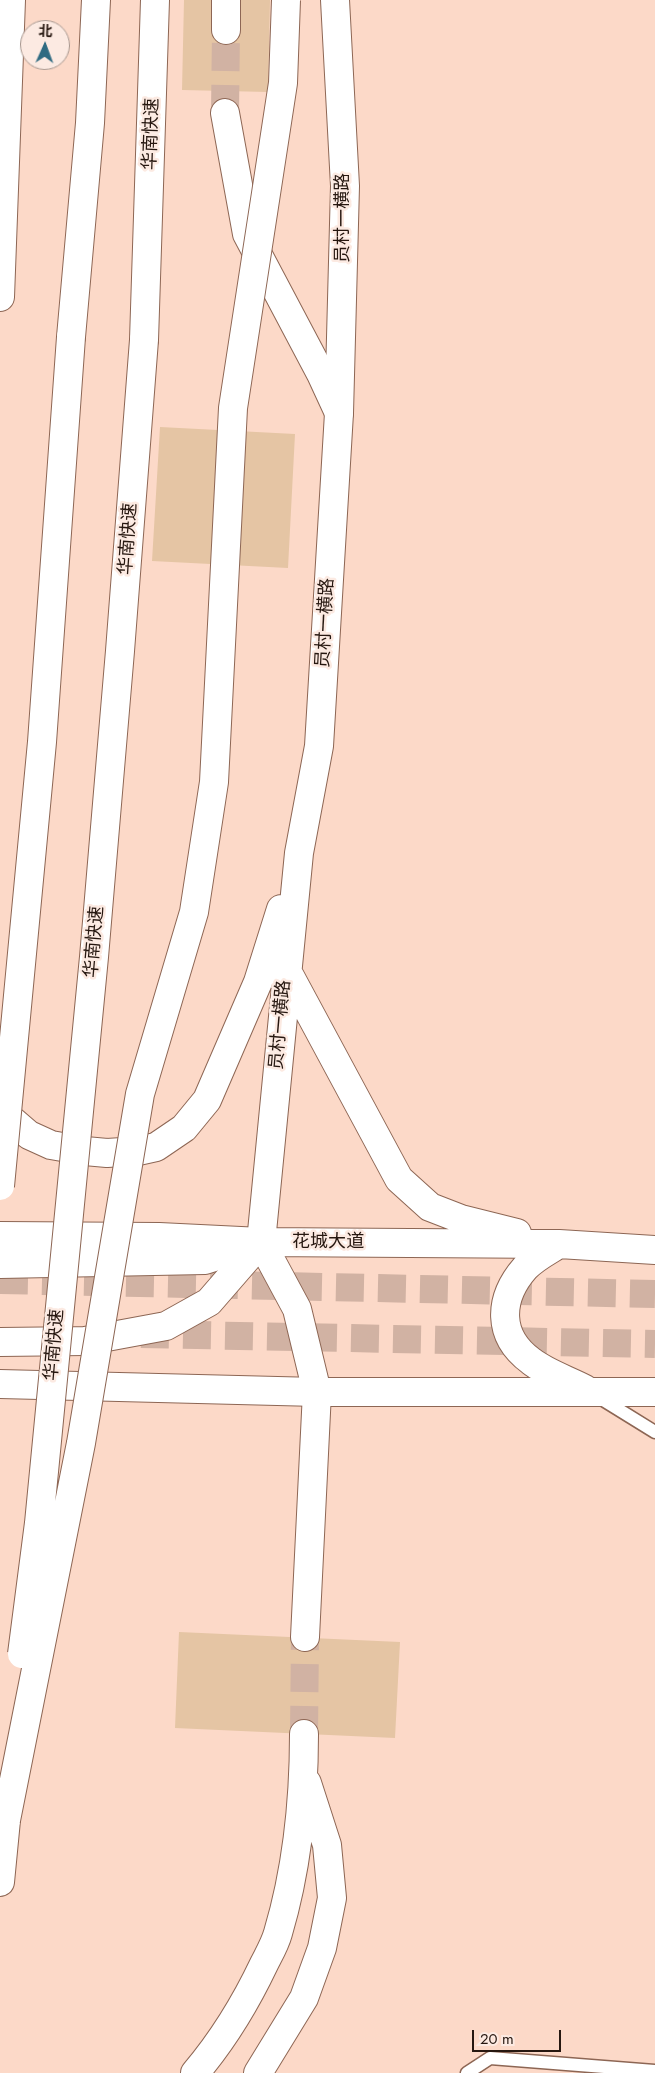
<!DOCTYPE html>
<html>
<head>
<meta charset="utf-8">
<style>
  body { margin:0 }
  #map { position:relative; width:655px; height:2073px; overflow:hidden; background:#fcd9c8; font-family:Jost,"Noto Sans SC",sans-serif }
  canvas { display:block }
  .north { position:absolute; left:20px; top:20px; width:50px; height:50px; box-sizing:border-box; background:#fceae2; border:1px solid #a6968e; border-radius:50%; rotate:2deg; font-size:14px; font-weight:700; line-height:20px; text-align:center; color:#261710 }
  .north::after { content:''; display:block; margin:auto; width:18px; height:22px; background:#2f6b82; clip-path:polygon(50% 0,100% 100%,50% 72%,0 100%) }
  .scale { position:absolute; left:472px; top:2030px; width:89px; height:22px; box-sizing:border-box; border:2px solid #261710; border-top:0; padding-left:6px; font-size:15px; line-height:18px; white-space:nowrap; color:#261710; -webkit-text-stroke:4px #fceae2; paint-order:stroke }
</style>
</head>
<body>
<div id="map">
<canvas width="655" height="2073"></canvas>
<div class="north">北</div>
<div class="scale">20 m</div>
</div>
<script>
const c = document.querySelector('canvas').getContext('2d');
c.lineJoin = 'round';
function fill(path, color) {
  c.fillStyle = color;
  c.fill(path, 'evenodd');
}
function strokePath(path, color, width, dash) {
  c.strokeStyle = color;
  c.lineWidth = width;
  c.lineCap = dash ? 'butt' : 'round';
  c.setLineDash(dash || []);
  c.stroke(path);
}
function label(font, color, halo, rows, align = 'center') {
  c.font = font + ' Jost,"Noto Sans SC",sans-serif';
  c.lineWidth = 5;
  c.setLineDash([]);
  c.textBaseline = 'middle';
  c.strokeStyle = halo;
  c.fillStyle = color;
  for (const [text, x, y, turn = 0] of rows) {
    c.save();
    c.translate(x, y);
    c.rotate((+turn || 0) * Math.PI / 180);
    c.textAlign = isNaN(turn) ? turn : align;
    if (halo) c.strokeText(text, 0, 0);
    c.fillText(text, 0, 0);
    c.restore();
  }
}
fill(new Path2D(`
  M184 0H270L268 92 182 90Z
  M160 427 295 434 288 568 152 561Z
  M179 1632 400 1642 395 1738 175 1728Z`), '#e5c5a4');
strokePath(new Path2D(`
  M0 1280 655 1294
  M141 1334 655 1344`), '#d1b2a3', 28, [28, 14]);
strokePath(new Path2D(`
  M225 113 226 30
  M304 1734 305 1637`), '#d1b2a3', 28, [28, 14]);
const service = new Path2D(`
  M600 1398 655 1432
  M467 2073 490 2058 655 2071`);
const tertiary = new Path2D(`
  M0 297 11 0
  M286 969 399 1179 430 1207 461 1219 517 1233
  M0 1110 29 1135 51 1145 85 1151 107 1153 138 1151 156 1147 184 1128 207 1100 258 982 281 909
  M261 1242 299 853 319 746 339 413 345 186 335 0
  M559 1244C548 1251 534 1258 525 1268 498 1299 497 1336 531 1361 546 1373 568 1380 585 1389
  M0 1264 205 1260 261 1242 559 1244 655 1250
  M0 1384 317 1392H655`);
const primary = new Path2D(`
  M0 1236 159 1237 261 1242`);
const motorway = new Path2D(`
  M226 30V0
  M225 113 247 234 321 374 339 413
  M71 337 90 123 96 0
  M144 340 155 0
  M0 1342 85 1341 166 1326 209 1302 261 1242 297 1309 317 1392 305 1637
  M0 1882 6 1820
  M195 2073C223 2040 245 2004 264 1964 269 1954 275 1944 278 1933 297 1869 304 1801 304 1734
  M258 2073 304 1998 322 1948 332 1898 327 1845 307 1783`);
strokePath(service, '#8d6654', 15);
strokePath(tertiary, '#8d6654', 30);
strokePath(primary, '#8d6654', 30);
strokePath(motorway, '#8d6654', 30);
strokePath(service, '#fff', 12);
strokePath(tertiary, '#fff', 28);
strokePath(primary, '#fff', 28);
strokePath(motorway, '#fff', 28);
const motorwayBridge = new Path2D(`
  M0 1186 42 742 71 337
  M22 1654 39 1523 94 957 120 651 144 340
  M6 1820 81 1443 140 1094 194 912 214 782 233 408 283 83 286 0`);
strokePath(motorwayBridge, '#8d6654', 30, []);
strokePath(motorwayBridge, '#fff', 28);
label('18px', '#261710', '#fceae2', [
  ["华南快速",152,134,-88],
  ["员村一横路",344,218,-90],
  ["华南快速",129,539,-86],
  ["员村一横路",326,623,-87],
  ["华南快速",95,942,-85],
  ["员村一横路",281,1025,-85],
  ["花城大道",328,1243],
  ["华南快速",55,1345,-85]
]);
</script>
</body>
</html>
